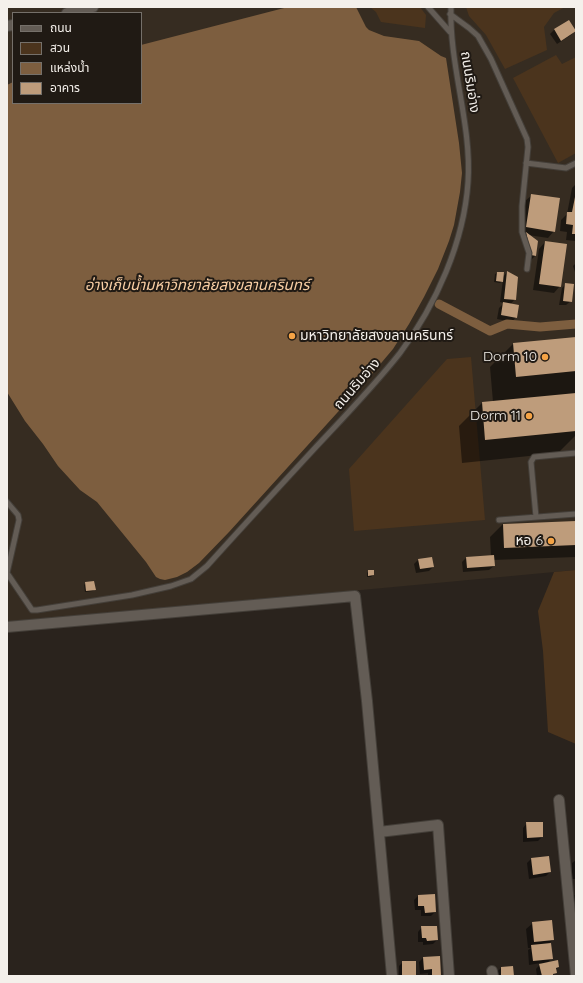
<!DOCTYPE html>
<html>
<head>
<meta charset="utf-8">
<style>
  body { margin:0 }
  #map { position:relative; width:583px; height:983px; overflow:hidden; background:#2a231d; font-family:Quicksand,"Noto Sans Thai",sans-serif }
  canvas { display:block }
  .frame { position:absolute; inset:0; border:8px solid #f4f0eb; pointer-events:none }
  .legend { position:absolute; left:12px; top:12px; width:130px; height:92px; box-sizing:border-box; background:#201a14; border:1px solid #75706a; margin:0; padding:5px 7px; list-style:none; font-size:12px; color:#f4f0eb }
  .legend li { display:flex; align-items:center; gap:8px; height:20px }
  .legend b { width:20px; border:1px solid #75706a }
</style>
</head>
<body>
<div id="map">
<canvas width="583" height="983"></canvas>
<div class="frame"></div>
<ul class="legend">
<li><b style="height:5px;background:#635c55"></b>ถนน</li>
<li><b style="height:11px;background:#4b341d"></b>สวน</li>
<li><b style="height:11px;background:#7d5e3f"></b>แหล่งน้ำ</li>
<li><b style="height:11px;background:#be9c7b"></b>อาคาร</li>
</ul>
</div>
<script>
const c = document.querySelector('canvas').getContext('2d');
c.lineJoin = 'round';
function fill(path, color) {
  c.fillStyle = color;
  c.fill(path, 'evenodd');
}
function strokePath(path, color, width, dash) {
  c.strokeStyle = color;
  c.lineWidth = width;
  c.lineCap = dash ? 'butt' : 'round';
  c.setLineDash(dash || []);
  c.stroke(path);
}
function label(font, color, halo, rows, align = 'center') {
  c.font = font + ' Quicksand,"Noto Sans Thai",sans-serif';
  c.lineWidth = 4;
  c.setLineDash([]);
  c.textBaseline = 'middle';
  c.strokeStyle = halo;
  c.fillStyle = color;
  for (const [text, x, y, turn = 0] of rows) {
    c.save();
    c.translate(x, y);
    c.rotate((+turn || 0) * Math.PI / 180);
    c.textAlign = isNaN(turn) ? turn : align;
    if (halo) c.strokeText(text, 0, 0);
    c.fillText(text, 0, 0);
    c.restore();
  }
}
fill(new Path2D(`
  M7 7H576V570L7 623ZM13 13H141V103H13Z`), '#362c21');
fill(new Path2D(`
  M370 7H420L426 15 425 28 381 22 376 12Z
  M466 7H565L554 13 544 27 547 50 505 69 486 35 469 16Z
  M556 55 562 64 576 57V153L558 163 513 78Z
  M471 357 485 520 354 531 349 469 447 359Z
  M576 570V744L548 732 543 651 538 611 554 572Z`), '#4b341d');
fill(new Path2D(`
  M288 7H356L366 27 369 30 384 36 419 41 441 56 446 58 459 143 462 173 460 192 454 225 449 241 438 269 424 297 409 324 393 349 366 381 229 532 199 563 187 572 177 577 165 580 160 579 156 577 146 562 97 502 80 490 58 466 43 444 25 421 7 392V85L13 82V103H141V45Z`), '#7d5e3f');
fill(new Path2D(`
  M569 21 575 31 571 35 557 44 550 34 554 30Z
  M576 184V240L575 241 566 240 567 232 560 231 561 220 567 214 572 188Z
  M532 195 554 231 548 238 528 235 535 256 531 260 527 259 523 238 526 234 520 233 525 201Z
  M545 242 560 286 554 293 533 290 539 249Z
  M576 263V275L573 266Z
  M507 272 515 299 510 305 516 317 512 322 497 319 499 308 504 303 500 302 503 280 500 283 494 282 495 274 497 273 503 277Z
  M566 284 571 301 566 305H559L562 288Z
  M576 338V435L558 453 462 463 459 426 482 403 493 402 490 367 513 344Z
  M576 522V557L493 560 494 566 489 570 463 572 462 562 466 558 491 556 490 537 503 524Z
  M418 560 433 567 429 571 416 573 414 564Z
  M369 571 373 575 371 577H367V573Z
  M86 583 95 589 93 591 85 592 84 585Z
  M527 823 542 837 538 841 523 842V828Z
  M531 859 550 872 546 876 529 879 527 863Z
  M576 860V879H572V863Z
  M576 894V909L573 896Z
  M418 896 435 912 431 916H421V910H415L414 900Z
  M533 923 553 940 548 944 552 958 547 963 558 967 552 976H537L536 969 541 963 529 965 528 950 531 948H528L526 929Z
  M422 927 437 940 433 944 423 945V942H418V932Z
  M423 958 440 976H428V973L420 974 419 962Z
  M403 962 414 976H399V966Z
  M501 968 513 976H497V972Z`), '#0007');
strokePath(new Path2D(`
  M439 304 490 331 507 324 540 327 576 324`), '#7d5e3f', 9);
fill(new Path2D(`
  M569 20 576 31 561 41 554 29Z
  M531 194 560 198 555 232 526 227Z
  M575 197H576V234H572L573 225 566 224 567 212H572Z
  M526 232 538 241 536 256 531 255Z
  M545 241 567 244 561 287 539 284Z
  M507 271 518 277 516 300 504 299Z
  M497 272H504L503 282 496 281Z
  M565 283 574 284 572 302 563 301Z
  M503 302 519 305 517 318 501 315Z
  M576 337V371L516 377 513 343Z
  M576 393V431L485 440 482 402Z
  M576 521V545L504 548 503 524Z
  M494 555 495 566 467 568 466 557Z
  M432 557 434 567 420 569 418 559Z
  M368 570H374V575L368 576Z
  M94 581 96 590 86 591 85 582Z
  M526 822H543V837L527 838Z
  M549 856 551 872 533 875 531 858Z
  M435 894 436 912 425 913 424 906H418V895Z
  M552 920 554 940 534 942 532 922Z
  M421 926H437L438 940 427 941 426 938H422Z
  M551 943 553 959 533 961 531 945Z
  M440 956 441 976H432V969L424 970 423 957Z
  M558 960 559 967 556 968 557 973 553 974V976H542L539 964Z
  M402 961H416V976H402Z
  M513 966 514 976H501V967Z`), '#be9c7b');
const service = new Path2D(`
  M428 7 450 32
  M450 14 469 28 478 36 491 59 527 139 528 147 522 206V232L529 253 527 269
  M526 163 566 168 576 163
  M7 502 18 515 19 520 7 573 32 610H37L132 595 171 586 191 579 207 566C243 526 279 487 315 448 344 417 374 386 400 353 436 305 464 242 468 182 472 124 449 66 451 7
  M536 517 531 462 534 457 576 453
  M499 520 576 514`);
const minor = new Path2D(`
  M67 13 93 7
  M7 26 13 25
  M7 627 355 596 367 701 392 976
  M559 800 576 976
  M379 832 438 825 449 976
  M492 971 493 976`);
strokePath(service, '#443f39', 7);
strokePath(minor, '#443f39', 12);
strokePath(service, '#635c55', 5);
strokePath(minor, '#635c55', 10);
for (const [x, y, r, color] of [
  [292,336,4,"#f5a345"],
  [545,357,4,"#f5a345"],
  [529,416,4,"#f5a345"],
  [551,541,4,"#f5a345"]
]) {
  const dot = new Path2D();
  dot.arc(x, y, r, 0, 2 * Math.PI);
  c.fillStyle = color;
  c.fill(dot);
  strokePath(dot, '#201a14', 1.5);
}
label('14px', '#f4f0eb', '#201a14', [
  ["ถนนริมอ่าง",470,82,81],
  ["ถนนริมอ่าง",357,384,-49]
]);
label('14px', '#f4f0eb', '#201a14', [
  ["มหาวิทยาลัยสงขลานครินทร์",300,336,"left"],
  ["Dorm 10",537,357],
  ["Dorm 11",521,416],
  ["หอ 6",543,541]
], 'right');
label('italic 15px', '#f8cea4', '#201a14', [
  ["อ่างเก็บน้ำมหาวิทยาลัยสงขลานครินทร์",197,285]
]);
</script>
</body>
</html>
